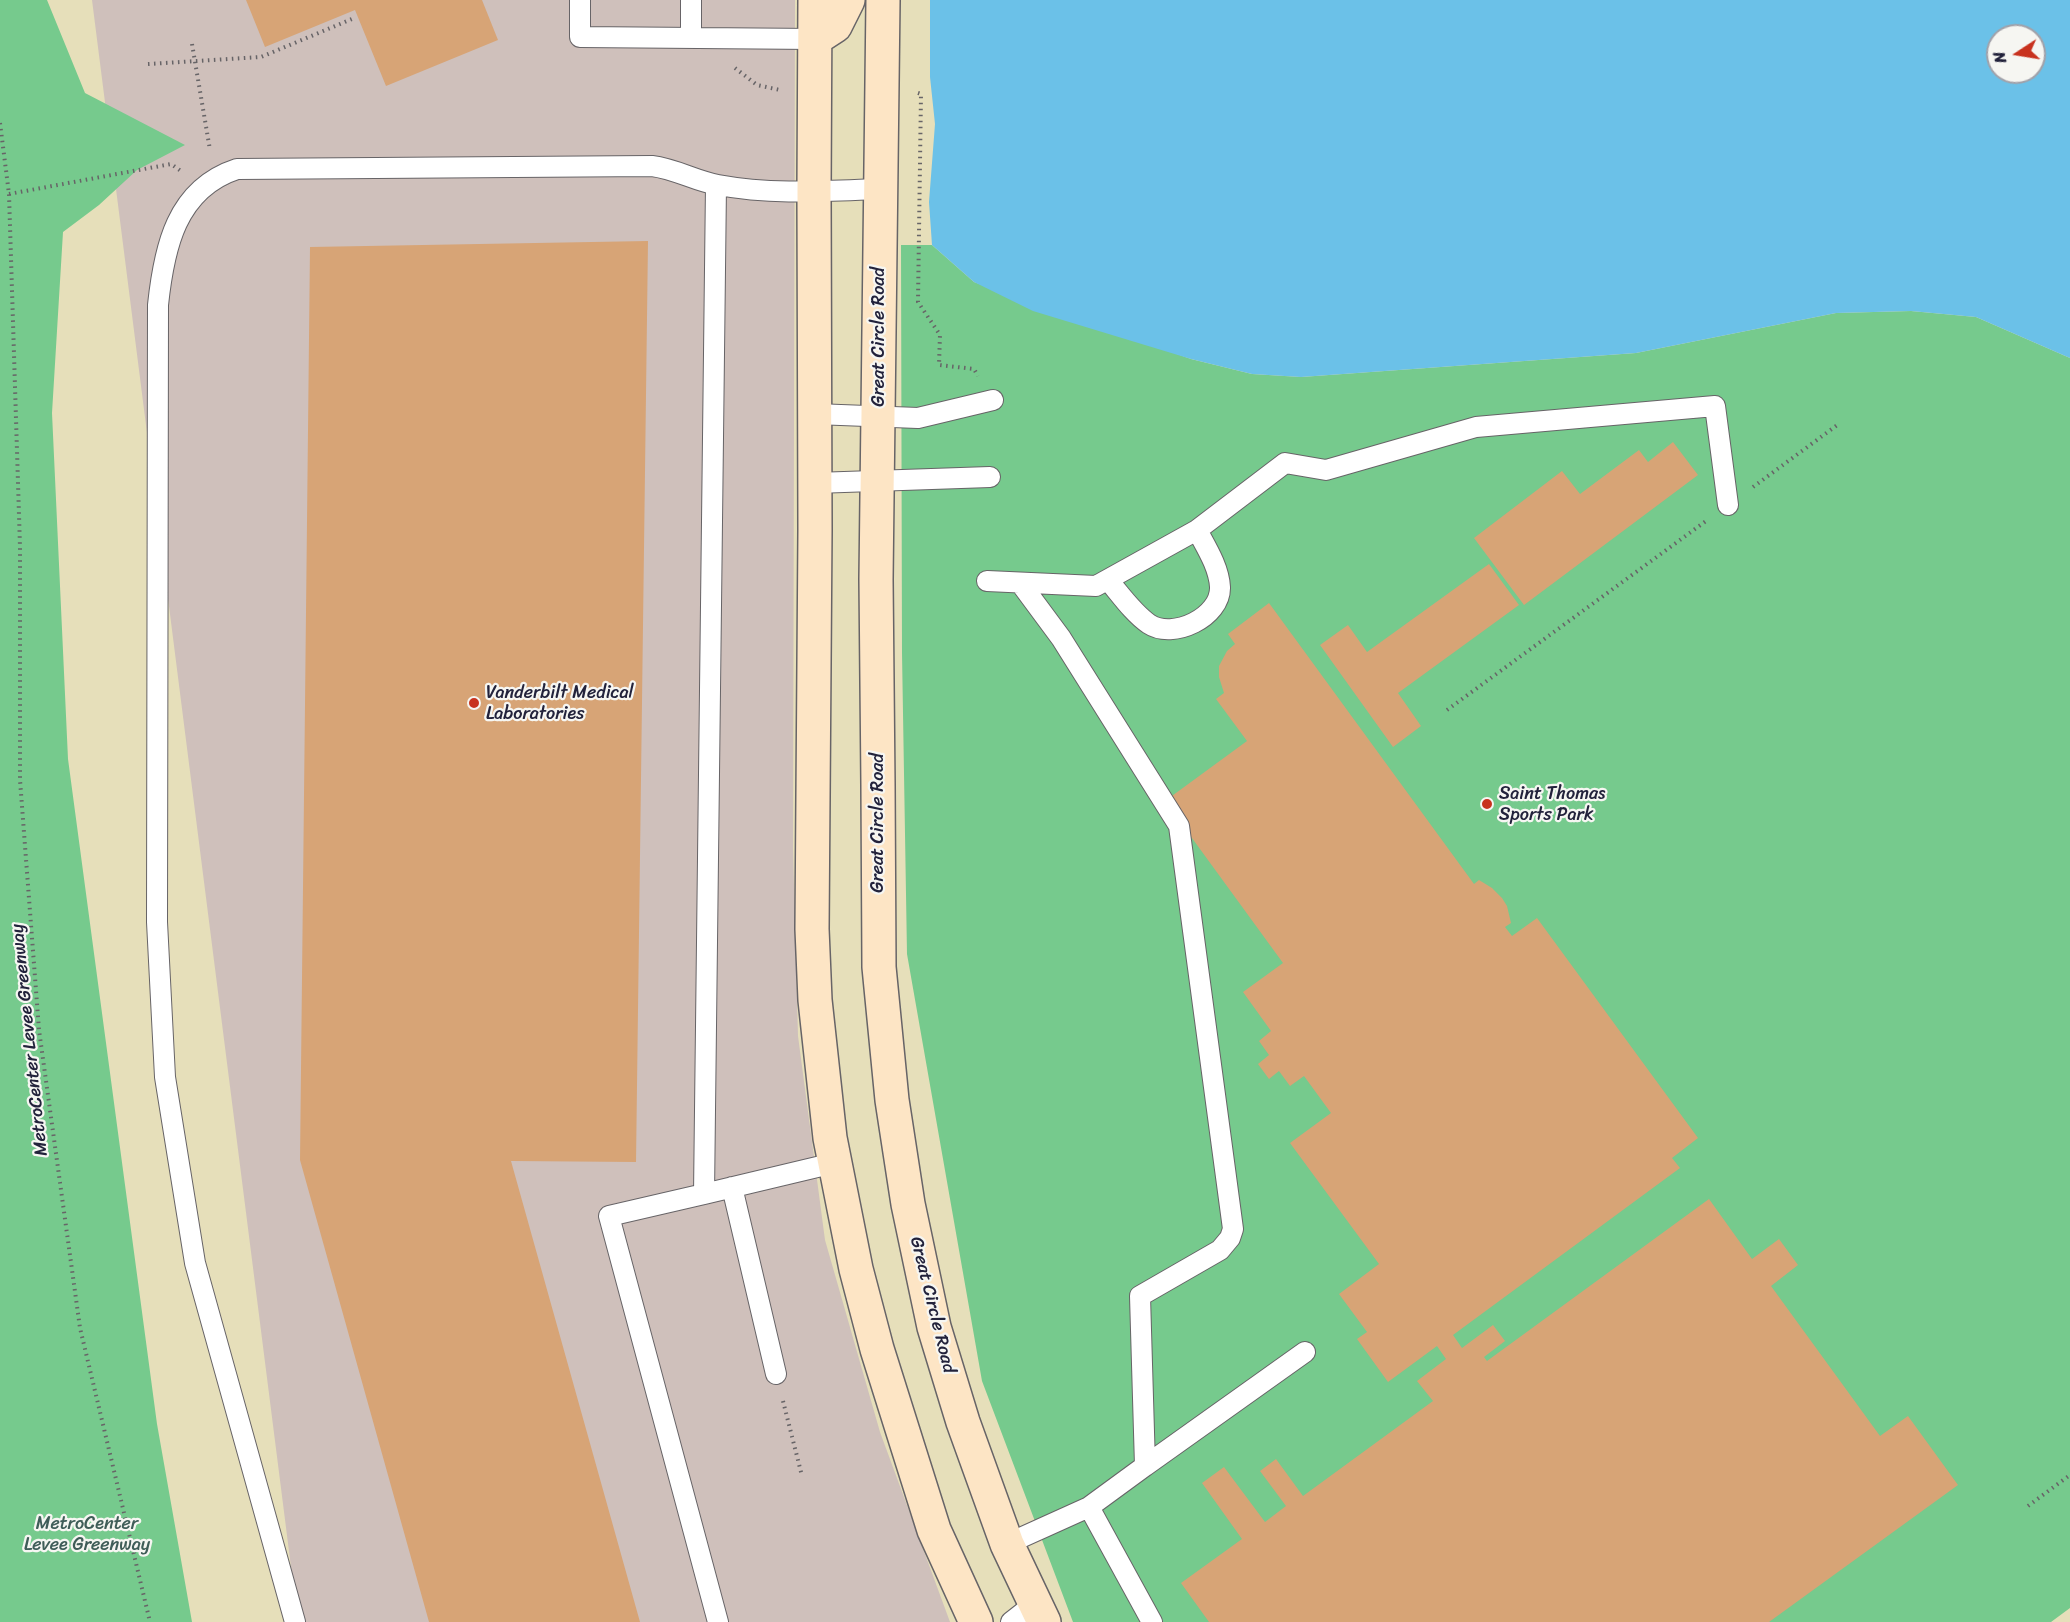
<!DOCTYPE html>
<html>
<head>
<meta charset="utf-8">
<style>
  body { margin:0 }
  #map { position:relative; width:2070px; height:1622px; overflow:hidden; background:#e6dfba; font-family:Sriracha,sans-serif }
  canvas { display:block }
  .north { position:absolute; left:1986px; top:24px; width:60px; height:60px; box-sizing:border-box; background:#f6f6f2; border:2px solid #a1a1a9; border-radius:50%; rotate:258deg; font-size:16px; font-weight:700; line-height:24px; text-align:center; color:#22223b }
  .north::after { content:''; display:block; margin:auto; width:21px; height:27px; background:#c8321e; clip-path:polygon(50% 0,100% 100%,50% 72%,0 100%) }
</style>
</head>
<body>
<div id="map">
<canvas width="2070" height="1622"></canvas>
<div class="north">N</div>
</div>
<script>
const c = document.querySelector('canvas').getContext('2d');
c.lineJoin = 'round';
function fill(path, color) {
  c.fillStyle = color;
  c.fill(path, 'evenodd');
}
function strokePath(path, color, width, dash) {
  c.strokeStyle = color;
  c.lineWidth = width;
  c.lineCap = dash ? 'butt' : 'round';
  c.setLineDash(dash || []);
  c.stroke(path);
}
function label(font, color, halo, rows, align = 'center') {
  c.font = font + ' Sriracha,sans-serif';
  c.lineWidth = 4.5;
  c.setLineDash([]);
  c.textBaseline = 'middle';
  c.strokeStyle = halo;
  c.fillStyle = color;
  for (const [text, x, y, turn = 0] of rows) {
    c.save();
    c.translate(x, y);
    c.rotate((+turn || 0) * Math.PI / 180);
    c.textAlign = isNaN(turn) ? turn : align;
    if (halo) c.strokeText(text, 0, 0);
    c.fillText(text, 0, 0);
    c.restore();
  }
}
fill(new Path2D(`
  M92 0H795L793 848 798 1036 825 1240 880 1432 950 1622H298Z`), '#cfc0bb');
fill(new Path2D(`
  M0 0H47L85 93 185 145 137 170 99 205 63 232 52 413 68 759 157 1424 192 1622H0Z
  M901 245H932L974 282 1191 359 1252 374 1301 377 1636 353 1836 313 1911 311 1976 317 2070 358V1608L2051 1622H1073L982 1381 907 954 902 653Z`), '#76ca8d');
fill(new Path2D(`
  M930 0H2070V358L1976 317 1911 311 1836 313 1636 353 1301 377 1252 374 1191 359 1033 311 974 282 932 245 929 202 935 124 930 77ZM1998 36H2034V72H1998Z`), '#6bc1e8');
fill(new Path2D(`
  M246 0H482L498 40 386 86 355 10 265 47Z
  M648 241 636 1162 511 1161 640 1622H429L300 1160 310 247Z
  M1673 442 1698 475 1524 605 1474 538 1562 471 1580 494 1639 450 1648 462Z
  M1489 564 1519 605 1398 693 1421 726 1393 747 1320 645 1348 625 1367 652Z
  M1269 603 1474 884 1479 880 1492 888 1502 898 1507 906 1511 923 1505 927 1512 936 1537 918 1698 1138 1672 1158 1680 1168 1453 1335 1462 1348 1493 1325 1505 1341 1484 1357 1487 1361 1709 1199 1752 1259 1779 1239 1798 1265 1771 1286 1880 1436 1908 1416 1958 1485 1769 1622H1209L1181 1583 1242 1539 1202 1483 1224 1467 1265 1522 1286 1506 1260 1471 1276 1459 1303 1496 1433 1401 1417 1381 1446 1359 1437 1346 1388 1382 1357 1339 1367 1332 1339 1294 1379 1264 1290 1143 1331 1113 1304 1076 1290 1086 1279 1071 1269 1079 1258 1064 1269 1055 1259 1041 1271 1031 1243 992 1283 963 1165 801 1247 741 1216 699 1224 693 1219 677V666L1227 651 1235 644 1228 634Z`), '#d7a476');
const lane = new Path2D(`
  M580 0V37L815 39
  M691 37V0
  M716 185 704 1194 834 1163
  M815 414 918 418 993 400
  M815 483 990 477
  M1108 580C1120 594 1133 613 1149 624 1173 640 1221 617 1220 587 1219 567 1206 547 1197 530
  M987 581 1096 586 1197 530 1285 463 1326 470 1476 427 1715 406 1728 505
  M732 1187 776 1374
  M704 1194 609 1216 718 1622
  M1145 1466 1305 1352
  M1089 1507 1152 1622
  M1007 1544 1089 1507 1145 1466 1140 1296 1220 1250 1230 1238 1233 1229 1179 826 1061 638 1021 584
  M295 1622 195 1263 165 1077 157 922 158 305C164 248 176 189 237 169L652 166C676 169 695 181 718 185 772 195 826 191 880 189
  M1011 1622 1034 1604`);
const secondary = new Path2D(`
  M815 0 814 191 815 530 812 929 815 1000 830 1138 856 1269 877 1349 934 1530 976 1622
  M883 0 876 579 878 785 879 967 892 1100 908 1204 934 1327 963 1422 1007 1544 1044 1622
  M815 39 835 26 848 0`);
strokePath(lane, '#676467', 22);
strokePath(secondary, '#676467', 36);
strokePath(new Path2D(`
  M192 44 210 150
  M148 64 261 57 352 19
  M735 68 757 85 780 90
  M918 93 921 94 918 302 940 335 939 365 974 369 978 376
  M0 123 9 194 20 547V780L39 1030 80 1328 150 1622
  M9 194 171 164 181 171
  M1753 487 1840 423
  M1447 710 1706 521
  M783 1401 802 1476
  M2028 1506 2070 1475`), '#676467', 4, [1.5, 4.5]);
strokePath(lane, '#fff', 20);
strokePath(secondary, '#fde5c5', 33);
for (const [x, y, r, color] of [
  [474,703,6,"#c8321e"],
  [1487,804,6,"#c8321e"]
]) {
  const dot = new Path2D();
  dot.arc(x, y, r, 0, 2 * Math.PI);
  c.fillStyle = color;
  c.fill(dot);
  strokePath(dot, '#f6f6f2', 2);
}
label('18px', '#22223b', '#f6f6f2', [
  ["Great Circle Road",879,337,-90],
  ["Great Circle Road",878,823,-90],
  ["MetroCenter Levee Greenway",30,1040,-96],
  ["Great Circle Road",932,1305,76]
]);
label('18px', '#22223b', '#f6f6f2', [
  ["Vanderbilt Medical",486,693],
  ["Laboratories",486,714],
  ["Saint Thomas",1499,794],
  ["Sports Park",1499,815]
], 'left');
label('18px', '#3f5d58', '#f6f6f2', [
  ["MetroCenter",87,1524],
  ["Levee Greenway",87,1545]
]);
</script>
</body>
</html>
